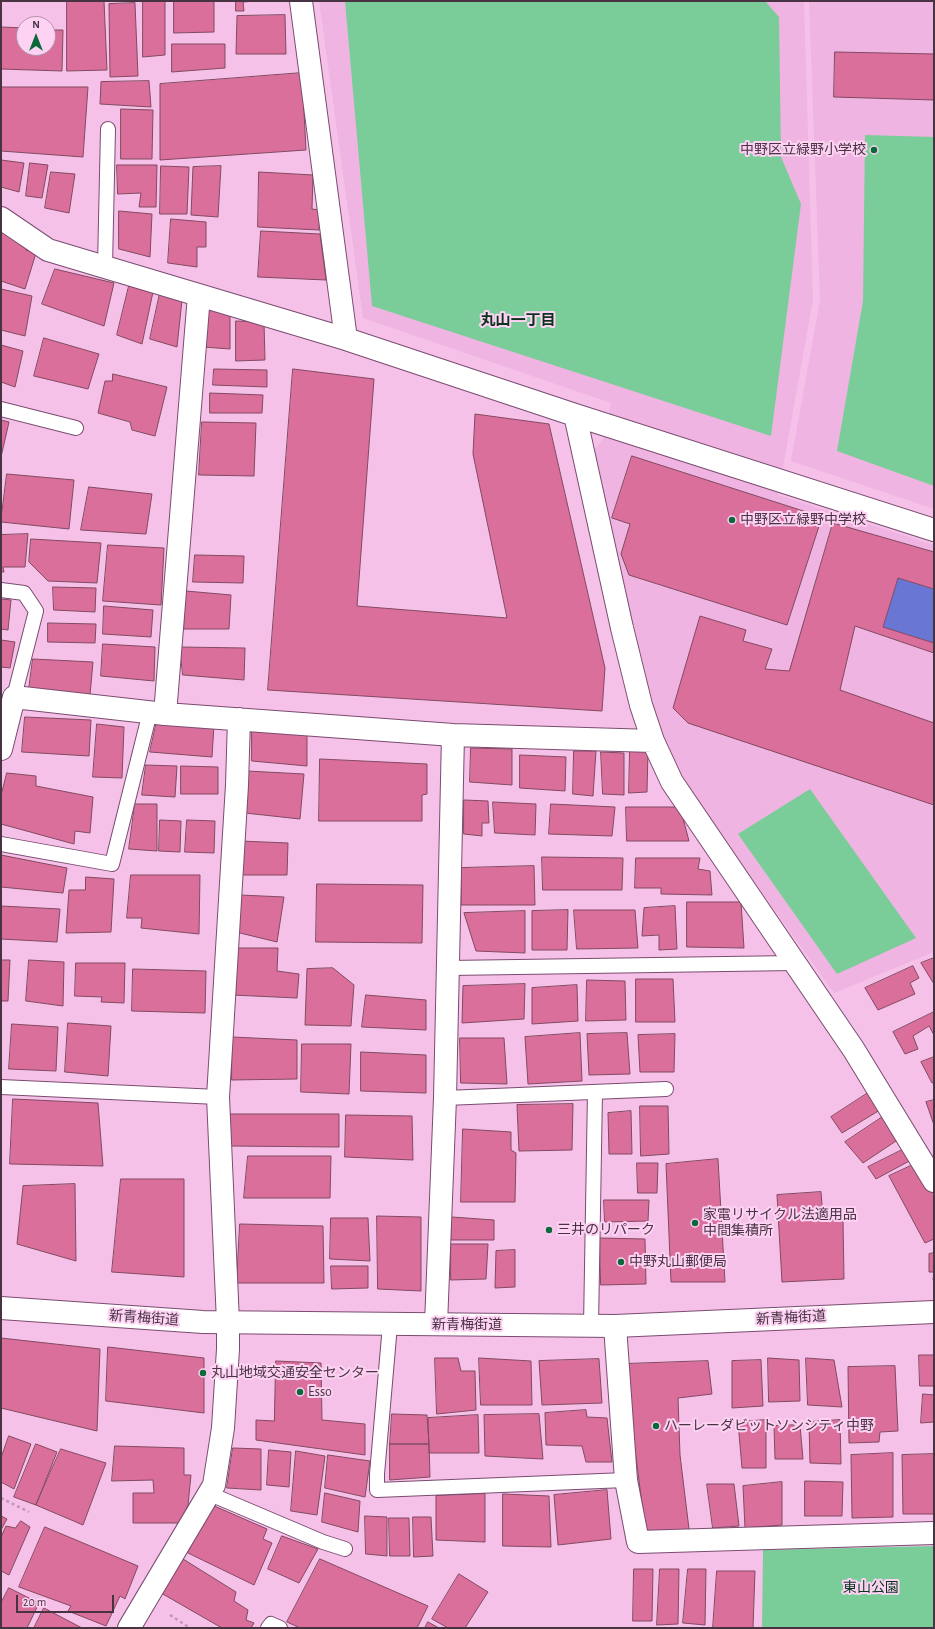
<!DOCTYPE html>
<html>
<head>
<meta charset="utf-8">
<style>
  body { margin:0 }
  #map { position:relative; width:935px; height:1629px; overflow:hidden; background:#f6c1e9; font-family:"Alegreya Sans",sans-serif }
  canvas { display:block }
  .frame { position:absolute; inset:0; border:2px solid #483343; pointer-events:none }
  .north { position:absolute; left:16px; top:16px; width:40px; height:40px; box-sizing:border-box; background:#fdd2f2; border:1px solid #b592ac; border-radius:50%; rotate:0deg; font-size:11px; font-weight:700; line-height:16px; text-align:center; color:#483343 }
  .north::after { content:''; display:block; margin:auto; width:14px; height:18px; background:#0b683b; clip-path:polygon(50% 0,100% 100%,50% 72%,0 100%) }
  .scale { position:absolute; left:16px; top:1595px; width:98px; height:18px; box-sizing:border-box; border:2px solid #483343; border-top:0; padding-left:5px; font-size:12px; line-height:14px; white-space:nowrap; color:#483343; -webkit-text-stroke:3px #fdd2f2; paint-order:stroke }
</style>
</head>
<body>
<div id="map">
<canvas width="935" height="1629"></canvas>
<div class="frame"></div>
<div class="north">N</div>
<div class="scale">20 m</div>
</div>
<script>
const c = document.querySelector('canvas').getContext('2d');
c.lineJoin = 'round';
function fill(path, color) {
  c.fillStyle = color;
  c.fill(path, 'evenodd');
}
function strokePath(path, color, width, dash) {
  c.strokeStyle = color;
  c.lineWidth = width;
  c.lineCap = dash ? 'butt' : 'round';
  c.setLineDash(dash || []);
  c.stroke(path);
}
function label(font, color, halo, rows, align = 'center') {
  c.font = font + ' "Alegreya Sans","Noto Sans JP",sans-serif';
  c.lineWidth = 4;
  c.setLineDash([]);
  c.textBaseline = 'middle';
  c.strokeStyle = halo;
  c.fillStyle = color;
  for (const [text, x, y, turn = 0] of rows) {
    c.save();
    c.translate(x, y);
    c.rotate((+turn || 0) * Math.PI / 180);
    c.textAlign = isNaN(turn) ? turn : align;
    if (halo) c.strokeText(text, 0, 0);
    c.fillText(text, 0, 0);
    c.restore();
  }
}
fill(new Path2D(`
  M319 1H804L813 300 778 495 934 545V952L834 993 698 803 660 734 631 622 592 453 603 439 611 403 363 318Z
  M809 1H934V509L791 461 820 300Z`), '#efb4e1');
fill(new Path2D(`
  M345 1H765L779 17 781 157 801 204 771 436 372 306Z
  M865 135 934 137V486L837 451 863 301Z
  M810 789 916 938 837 974 738 834Z
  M934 1546V1628H762L763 1550Z`), '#7acd99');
fill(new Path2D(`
  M898 578 934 589V643L883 627Z`), '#6976d4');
const building = new Path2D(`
  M67 1H104L107 70 67 71Z
  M143 1H165V55L143 57Z
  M174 1H214V32L174 33Z
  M236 1H255L243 2 244 11H236Z
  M135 3 138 76 110 77 109 4Z
  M285 15 286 54H236L237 16Z
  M1 27 24 28V48H48V30H63L62 71 1 69Z
  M172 44H225V68L172 72Z
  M835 52 934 54V100L834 97Z
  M302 73 306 150 160 160V84Z
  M149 81 151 107 100 104 101 82Z
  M1 87H88L83 157 1 151Z
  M121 109 153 110 152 159H121Z
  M1 160 24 163 19 192 1 187Z
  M30 163 48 165 42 198 26 196Z
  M117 165H157L156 207H139L141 193 118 194Z
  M161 166 189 167 187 214H160Z
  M221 166 218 217 191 215 193 167Z
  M51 172 75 174 69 213 45 208Z
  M259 172 313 175 312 209 320 210 319 230 258 227Z
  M119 211 152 214 150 257 119 249Z
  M171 219 206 222V247H197V267L168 263Z
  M261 231 320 234 326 280 258 277Z
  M1 232 25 242 26 250 36 253 25 289 1 281Z
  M55 269 114 283 104 326 42 304Z
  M129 286 153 292 142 344 117 335Z
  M1 289 32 296 25 336 1 330Z
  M160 293 182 300 177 347 150 339Z
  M204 309 230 311V349L203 347Z
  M236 321 264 322 265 360 236 361Z
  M44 338 99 354 88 389 34 376Z
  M1 345 23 351 15 387 1 382Z
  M214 369 267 370V387L213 385Z
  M293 369 374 379 357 606 507 618 473 454 475 414 549 424 605 668 602 711 268 690Z
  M113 374 167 387 155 436 132 430 130 422 98 413 105 381H112Z
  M210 393 263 395 262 413H210Z
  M1 420 9 422 1 457Z
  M202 422 256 423 254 476 199 475Z
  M632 456 822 517 787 625 629 575 621 554 630 524 612 518Z
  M7 474 74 480 69 529 1 522Z
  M89 487 152 494 146 534 81 530Z
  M833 523 934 552V589L898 578 883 627 934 643V653L855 626 840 690 934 723V805L688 723 673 708 700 616 746 630 743 641 772 649 765 669 789 671Z
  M28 534 25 567H3L4 572H1V535Z
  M31 539 101 543 97 583 48 581 29 562Z
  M108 545 164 548 161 605 103 601Z
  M195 555 244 556 243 583 193 582Z
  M53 587 96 588 95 612 54 610Z
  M186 591 231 595 229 629H184Z
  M1 599 11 600 8 630 1 629Z
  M104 606 153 610 151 637 103 634Z
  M48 623 96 624 95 643 48 642Z
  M1 640 15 642 10 668 1 667Z
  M103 644 155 647 154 681 101 676Z
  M180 647 245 648 244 680 183 675Z
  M33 659 93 662 90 695 29 689Z
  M25 717 91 720 89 756 22 752Z
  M157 721 214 725 212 757 150 752Z
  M97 724 124 727 122 778 93 777Z
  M252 728 307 731V766L252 761Z
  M471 748 512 749V785L470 782Z
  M630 749 648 750 647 792 629 793Z
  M574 751H596L593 796 573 794Z
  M601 752 624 753V795L603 794Z
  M520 755 566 757 565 791 520 788Z
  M320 759 427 764V794L422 795V821H319Z
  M146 765 177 766 175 797 142 795Z
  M181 766 218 767V794H181Z
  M247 771 304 774 300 819 245 813Z
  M7 773 36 776V786L93 797 90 833 75 831 74 844 1 824V796Z
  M464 800 488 801 489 823H482V836L464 834Z
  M493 802 536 804 535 835 495 833Z
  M135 804H157V851L129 849Z
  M551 804 615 807 612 836 549 834Z
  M626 807H680L689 841H627Z
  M160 820 181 821 180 852 159 851Z
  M187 820 215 821 214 853 185 852Z
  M240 841 288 843 287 875H240Z
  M1 855 67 868 63 893 1 887Z
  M542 857 623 858 622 890H543Z
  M636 858H700L698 869 710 871 712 895 661 894V888H635Z
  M534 866 535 905H461V868Z
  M131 875H200L199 934 141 928 142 918H127Z
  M86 877 114 879 111 932 66 933 69 890H85Z
  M317 884 423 885 422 943 316 942Z
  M240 895 284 897 277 942 236 932Z
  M687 902H741L744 948 687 947Z
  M1 906 60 909 57 942 1 939Z
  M675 906 677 949 659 950V935L642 936 644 908Z
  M568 910 567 950H532V911Z
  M574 910H635L638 948 577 949Z
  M525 911V953L476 951 464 913Z
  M234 948H278L277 971 299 974 297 998 232 995Z
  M934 958V984L921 963Z
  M1 960H10L8 1001H1Z
  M29 960 64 962 63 1006 26 1001Z
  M76 963H125L124 1003 101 1002 102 997 75 996Z
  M913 966 919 978 910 983 915 994 878 1010 865 988Z
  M333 968 354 985 351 1026 305 1025 307 969Z
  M133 969 206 971 205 1013 132 1011Z
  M636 979H673L675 1022H636Z
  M587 980 625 981 626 1020 586 1021Z
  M525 984 524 1019 462 1023 463 986Z
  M577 985 578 1021 532 1024V988Z
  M366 995 426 1000V1030L362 1027Z
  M934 1012V1035L929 1026 913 1036 918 1049 905 1054 893 1032Z
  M68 1023 111 1026 108 1076 65 1072Z
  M12 1024 58 1027 56 1071 9 1069Z
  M580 1033 582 1081 528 1084 525 1037Z
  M627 1033 630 1074 589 1075 587 1034Z
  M675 1034 674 1072H640L638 1035Z
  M232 1037 297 1040V1079L232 1080Z
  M460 1038H504L507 1084 461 1083Z
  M302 1044H351L349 1094 301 1092Z
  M361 1052 426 1055V1093L361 1091Z
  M934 1057V1082L932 1083 921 1062Z
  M868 1093 880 1110 842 1133 831 1117Z
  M13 1099 98 1103 103 1166 10 1164Z
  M934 1100V1125L926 1102Z
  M573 1104 572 1150 519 1151 517 1105Z
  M640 1106H668L669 1154 641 1156Z
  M631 1111 632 1154H609L608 1113Z
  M229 1114H339V1147L229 1146Z
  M346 1115 412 1116 413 1160 345 1157Z
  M884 1116 899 1139 863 1163 845 1142Z
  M463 1129 511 1132V1150L516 1153 515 1202H461Z
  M906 1148 913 1159 876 1179 868 1167Z
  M248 1156H331L330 1198H244Z
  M718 1159 725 1282H671L666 1164Z
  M637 1163H658L657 1193H638Z
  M915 1164 934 1194V1239L925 1243 889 1176Z
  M121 1179H184V1277L112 1272Z
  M75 1184 76 1261 17 1244 23 1186Z
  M821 1192 823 1217 843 1220 844 1279 782 1282 777 1195Z
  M604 1200H649L648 1221 605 1222Z
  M377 1216 421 1217V1291L378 1289Z
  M452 1217 494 1220V1240H451Z
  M331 1218H368L370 1261 330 1259Z
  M240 1224 323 1226 324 1283H237Z
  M600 1238 645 1239 646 1284 601 1285Z
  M451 1244H488L486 1279 451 1280Z
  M515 1250V1287L495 1288 496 1251Z
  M934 1253V1272H929V1254Z
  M331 1266H368V1288L332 1289Z
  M1 1338 100 1349 97 1431 1 1408Z
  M108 1347 204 1358V1413L106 1401Z
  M919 1355H934V1386H920Z
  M435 1358H458L461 1371H475L476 1410 437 1414Z
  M479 1358 531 1361 532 1405H481Z
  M768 1358 799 1360 800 1401 769 1402Z
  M806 1358 834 1360 842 1407 808 1405Z
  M599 1359 602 1403 542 1405 539 1361Z
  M761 1360 763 1406 732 1408V1361Z
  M276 1361 321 1363 322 1420 365 1424V1455L256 1440V1420L274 1421Z
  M708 1361 712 1394 678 1398 680 1455 689 1529 646 1535 624 1364Z
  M895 1366 898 1431 880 1432 879 1442 849 1443 848 1367Z
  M923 1394 934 1395V1422L921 1423Z
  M586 1410 587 1417 607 1418 612 1462H586L582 1446 546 1445 545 1413Z
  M392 1414 427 1415 429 1444H390Z
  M539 1414 543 1459 485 1456 484 1415Z
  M478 1415 479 1453H429L428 1418Z
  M766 1420V1468H742L738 1422Z
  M840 1420 841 1464 810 1463 809 1422Z
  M800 1425 803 1459H775L774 1426Z
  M9 1436 31 1444 14 1489 1 1482V1458Z
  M36 1444 57 1452 36 1505 14 1497Z
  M390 1444H429L430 1477 390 1480Z
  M115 1446 184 1448V1475H191L188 1505 180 1523H133V1493H154L153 1480 112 1481Z
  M233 1448 261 1449V1490L227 1488Z
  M61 1449 106 1463 83 1525 36 1505Z
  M269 1450 291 1452 289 1487 267 1485Z
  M296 1451 325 1456 317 1515 291 1511Z
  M893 1453V1517L852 1518 851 1455Z
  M934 1454V1514H903L902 1455Z
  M328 1455 370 1461 365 1497 325 1488Z
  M805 1481 843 1482 842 1516H805Z
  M782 1482V1525L745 1528 743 1486Z
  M707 1484H734L739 1526 713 1528Z
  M607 1490 611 1539 558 1545 554 1495Z
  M325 1493 360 1501 358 1532 322 1522Z
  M485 1494V1542L436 1540V1496Z
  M503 1494 549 1496 551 1547 503 1546Z
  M212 1505 267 1529 263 1539 272 1543 254 1585 188 1553Z
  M1 1516 7 1519 1 1530Z
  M365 1516 387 1517V1556L366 1554Z
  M413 1517H431L433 1556 414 1557Z
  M389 1518H409L410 1556H390Z
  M21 1521 30 1527 9 1575 1 1571V1537L6 1526 15 1528Z
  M45 1527 138 1566 125 1599 120 1596 106 1626 68 1611 71 1606 19 1587Z
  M282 1536 318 1549 299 1583 268 1569Z
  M183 1559 236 1592 234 1601 248 1610 246 1620 254 1623 251 1628H222L161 1593Z
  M320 1559 428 1606 417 1628H300L287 1622Z
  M634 1569H653L652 1621H633Z
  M660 1569H679L678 1624 657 1625Z
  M688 1569H706L705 1625 683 1623Z
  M717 1571H755L753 1628H713Z
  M459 1574 488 1592 465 1628H448L432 1619Z
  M9 1588 39 1603 27 1628H1V1603Z
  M44 1608 82 1628H34Z
  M428 1622 439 1628H425Z`);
fill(building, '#da6f9c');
strokePath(building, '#814a60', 1);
const service = new Path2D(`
  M105 266 108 129
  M1 409 76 428
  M1 590 24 593 36 611 14 697
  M1 844 112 864 150 712
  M448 968 795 963
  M1 1087 218 1097
  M445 1098 666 1089
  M390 1325 377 1474V1490L626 1480
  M591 1326 595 1092
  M210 1494 323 1542 345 1549
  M268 1628 271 1624 280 1628`);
const minor = new Path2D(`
  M301 1 346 339
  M1 218 48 250 346 339 575 415 934 530
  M199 295 165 714 453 735 653 741
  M575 415 622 628 641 705 653 741 672 782 854 1050 934 1181
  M1 749 14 697 165 714
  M436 1324 445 1098 453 735
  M615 1326 626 1480 638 1542 934 1533
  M129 1628 214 1485 223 1428 228 1349V1322L218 1097 237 785 239 719`);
const secondary = new Path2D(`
  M1 1308 203 1322 615 1326 934 1312`);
strokePath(service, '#7a4c70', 16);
strokePath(minor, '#7a4c70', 24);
strokePath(secondary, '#7a4c70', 24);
strokePath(new Path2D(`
  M932 1279H934
  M1 1498 29 1512
  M170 1615 190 1628`), '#c296b7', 2.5, [3, 3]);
strokePath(service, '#fff', 14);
strokePath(minor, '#fff', 22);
strokePath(secondary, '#fff', 22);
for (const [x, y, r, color] of [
  [874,150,4,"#0b683b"],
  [732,520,4,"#0b683b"],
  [695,1223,4,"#0b683b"],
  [549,1230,4,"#0b683b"],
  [621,1262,4,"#0b683b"],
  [203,1373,4,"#0b683b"],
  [300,1392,4,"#0b683b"],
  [656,1426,4,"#0b683b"]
]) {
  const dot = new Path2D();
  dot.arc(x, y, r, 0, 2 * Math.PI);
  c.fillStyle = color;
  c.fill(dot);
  strokePath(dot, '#fdd2f2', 1.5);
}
label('14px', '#483343', '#fdd2f2', [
  ["中野区立緑野小学校",866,150,"right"],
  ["中野区立緑野中学校",740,520],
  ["家電リサイクル法適用品",703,1215],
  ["中間集積所",703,1231],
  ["三井のリパーク",557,1230],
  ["中野丸山郵便局",629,1262],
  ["丸山地域交通安全センター",211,1373],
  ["Esso",308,1392],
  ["ハーレーダビットソンシティ中野",664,1426]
], 'left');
label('14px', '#483343', '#fdd2f2', [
  ["新青梅街道",144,1318,4],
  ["新青梅街道",791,1318,-3],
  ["新青梅街道",467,1325]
]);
label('14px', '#03351c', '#fdd2f2', [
  ["東山公園",871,1588]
]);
label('bold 15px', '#0a321c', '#fdd2f2', [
  ["丸山一丁目",518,320]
]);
</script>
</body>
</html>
